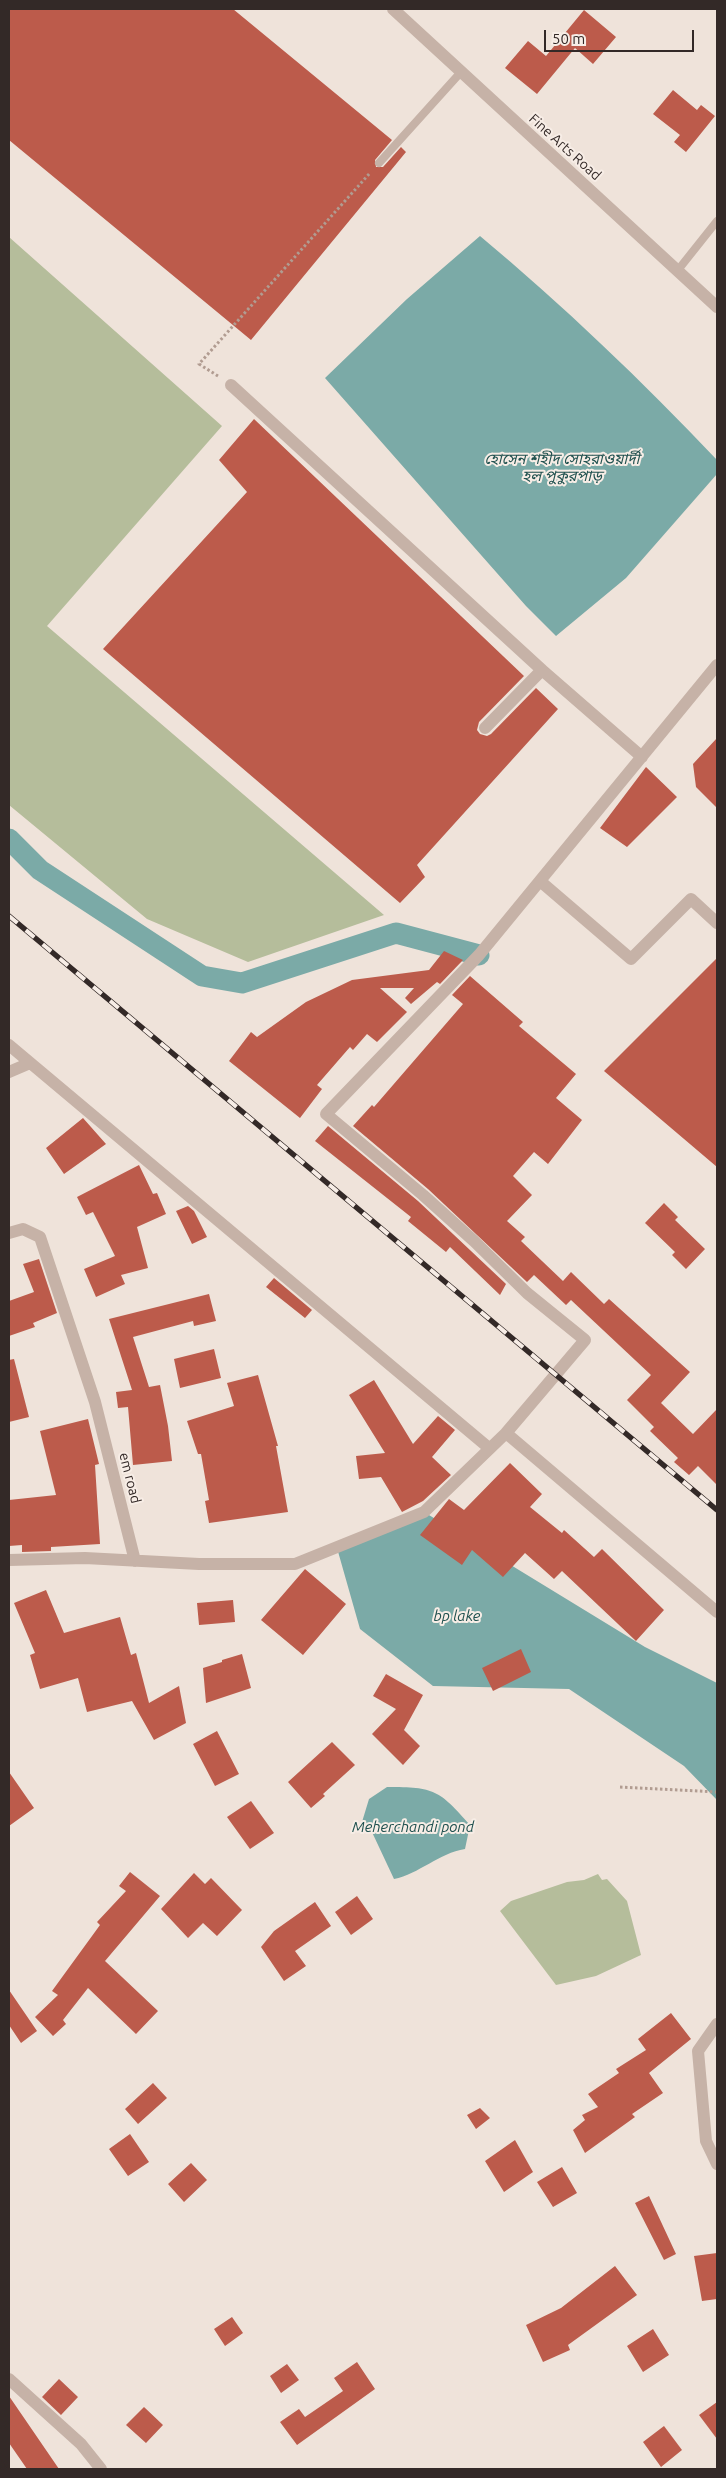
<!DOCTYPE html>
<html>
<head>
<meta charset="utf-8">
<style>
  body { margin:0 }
  #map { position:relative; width:726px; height:2478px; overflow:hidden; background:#efe3da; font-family:Ubuntu,sans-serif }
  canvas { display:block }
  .frame { position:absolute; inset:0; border:10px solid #332927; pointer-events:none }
  .scale { position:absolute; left:544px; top:30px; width:150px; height:22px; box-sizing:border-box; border:2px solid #332927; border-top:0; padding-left:6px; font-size:15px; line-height:18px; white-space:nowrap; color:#332927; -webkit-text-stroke:4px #f7ede6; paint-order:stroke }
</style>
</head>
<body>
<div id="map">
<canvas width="726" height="2478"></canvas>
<div class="frame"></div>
<div class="scale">50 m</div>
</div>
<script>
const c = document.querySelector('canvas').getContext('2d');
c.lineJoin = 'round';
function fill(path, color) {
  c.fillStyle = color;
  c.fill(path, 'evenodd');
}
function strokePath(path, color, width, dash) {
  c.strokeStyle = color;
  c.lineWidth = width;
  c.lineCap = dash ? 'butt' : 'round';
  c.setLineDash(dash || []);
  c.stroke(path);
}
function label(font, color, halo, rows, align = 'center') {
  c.font = font + ' Ubuntu,"Noto Sans Bengali",sans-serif';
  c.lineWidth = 4;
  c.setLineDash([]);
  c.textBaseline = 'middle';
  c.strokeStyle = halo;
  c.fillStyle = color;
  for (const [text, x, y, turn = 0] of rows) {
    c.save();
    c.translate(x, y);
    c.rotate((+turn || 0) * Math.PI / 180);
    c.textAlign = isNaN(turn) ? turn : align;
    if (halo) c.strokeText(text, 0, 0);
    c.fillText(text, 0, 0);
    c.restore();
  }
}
fill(new Path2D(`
  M9 237 222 426 47 626 384 915 248 962 147 919 9 805Z
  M598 1874 602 1880 607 1879 627 1901 641 1955 596 1976 556 1985 500 1911 511 1901 567 1882 584 1880Z`), '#b5bd9b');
fill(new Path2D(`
  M480 236C564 306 642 381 717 460V474L626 578 556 636 526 606 325 378 407 299Z
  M424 1512 645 1647 717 1683V1800L684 1766 569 1689 433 1686 360 1629 337 1548Z
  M387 1787C435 1787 439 1790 470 1825L465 1849C439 1853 419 1874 394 1879L371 1830 362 1822 369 1799Z`), '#7baaa7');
strokePath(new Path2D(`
  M9 839 40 870 202 976 242 983 396 933 479 955`), '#7baaa7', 21);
fill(new Path2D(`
  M9 9H233L392 140 375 160 376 167H383L401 147 406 152 251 340 9 140Z
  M584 10 616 37 593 64 575 48 537 94 505 68 528 41 546 56Z
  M673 90 697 110 701 105 715 116 686 152 674 142 680 135 653 114Z
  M254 419 524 676 479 722 477 730 480 734 487 736 491 734 536 688 558 709 417 865 425 877 400 903 103 649 247 492 219 460Z
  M717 738V808L696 787 693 764Z
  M646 767 677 797 627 847 600 828Z
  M444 951 463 960 440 984 437 982 411 1004 405 998 414 988H380L407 1012 377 1042 367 1034 353 1050 350 1047 317 1085 322 1089 300 1118 229 1061 251 1032 257 1037 306 1002 352 980 429 970Z
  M717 958V1167L604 1071Z
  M470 976 523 1022 519 1026 576 1074 556 1098 582 1120 548 1164 534 1152 513 1176 532 1195 507 1221 525 1237 521 1241 563 1281 571 1272 604 1304 609 1299 690 1372 661 1403 693 1434 717 1409V1485L698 1466 689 1475 674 1462 678 1458 650 1431 654 1427 627 1400 651 1375 571 1300 566 1305 534 1275 527 1282 428 1189 353 1126 372 1105 374 1107 463 1004 452 995Z
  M83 1118 106 1144 64 1174 46 1148Z
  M328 1126 418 1201 506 1284 500 1295 450 1247 446 1252 408 1221 411 1217 315 1141Z
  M139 1165 153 1194 157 1193 166 1214 137 1227 148 1268 121 1275 125 1284 96 1297 84 1269 115 1256 93 1212 86 1215 77 1197Z
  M664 1203 678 1217 675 1220 705 1249 686 1269 672 1255 675 1252 645 1223Z
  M188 1206 194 1211 207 1237 192 1244 176 1211Z
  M39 1259 57 1313 33 1323 35 1327 9 1336V1301L34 1292 23 1264Z
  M274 1278 312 1310 305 1318 266 1287Z
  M209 1294 216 1321 194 1326 193 1321 133 1337 149 1387 160 1385 168 1426 172 1461 133 1465 128 1407 118 1408 116 1392 132 1390 109 1319Z
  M214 1349 221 1378 180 1388 174 1359Z
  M14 1359 29 1417 9 1422V1360Z
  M258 1375 278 1446H276L288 1512 209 1523 205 1501 209 1500 201 1454H198L187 1421 234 1406 227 1383Z
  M374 1380 413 1444 438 1416 455 1430 432 1457 451 1475 423 1501 402 1512 381 1477 359 1479 356 1456 385 1453 349 1395Z
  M88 1419 99 1464 95 1465 100 1544 51 1547V1551L22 1552V1545L9 1546V1500L56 1495 40 1431Z
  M510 1463 542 1494 530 1507 562 1533 564 1530 594 1557 602 1549 664 1610 636 1641 562 1571 554 1579 525 1553 503 1577 472 1550 462 1565 420 1535 449 1499 464 1510Z
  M305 1569 346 1604 303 1655 261 1620Z
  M46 1590 64 1633 120 1617 131 1655 136 1653 149 1703 179 1686 186 1723 154 1740 132 1701 87 1712 78 1678 40 1689 30 1655 35 1653 14 1603Z
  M233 1600 235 1622 199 1625 197 1603Z
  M521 1649 531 1672 493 1691 482 1668Z
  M242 1654 251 1688 206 1703 203 1668 222 1662V1660Z
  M386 1674 423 1695 404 1730 420 1746 403 1765 372 1734 396 1709 373 1696Z
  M217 1731 239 1774 215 1786 193 1744Z
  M332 1742 355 1765 323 1794 325 1796 311 1808 288 1782Z
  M9 1772 34 1808 9 1826Z
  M251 1801 274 1833 250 1849 227 1817Z
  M130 1872 160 1896 105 1961 158 2011 136 2034 88 1988 63 2020 66 2024 53 2036 35 2017 58 1995 52 1991 100 1925 97 1922 126 1891 119 1886Z
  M194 1873 205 1884 211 1878 242 1910 217 1936 203 1923 188 1938 161 1909Z
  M357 1896 373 1919 351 1935 335 1912Z
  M315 1902 331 1926 295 1951 306 1966 284 1981 261 1947 274 1931Z
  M9 1990 37 2031 21 2043 9 2025Z
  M671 2013 691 2039 649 2073 663 2093 632 2114 635 2117 585 2153 573 2130 585 2120 582 2115 598 2107 588 2094 619 2073 616 2069 646 2050 638 2039Z
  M153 2083 167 2098 138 2124 125 2109Z
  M480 2108 490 2118 476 2129 467 2115Z
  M130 2134 149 2162 128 2176 109 2149Z
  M515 2140 533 2172 504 2192 485 2161Z
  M191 2163 207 2180 184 2202 168 2184Z
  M562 2167 577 2193 553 2207 537 2182Z
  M649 2196 676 2254 664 2260 635 2203Z
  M717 2253V2299L702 2301 694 2256Z
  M615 2266 637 2295 568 2345 570 2350 543 2362 526 2325 561 2308Z
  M232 2317 243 2333 225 2346 214 2329Z
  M653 2329 669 2355 643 2372 627 2346Z
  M357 2362 375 2389 297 2445 280 2422 299 2409 305 2417 343 2391 334 2378Z
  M287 2364 299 2380 281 2393 270 2376Z
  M59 2379 78 2397 61 2415 42 2397Z
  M9 2396 59 2469H27L9 2443Z
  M717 2402V2439L699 2415Z
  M144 2407 163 2425 146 2443 126 2425Z
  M664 2426 682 2450 661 2467 643 2442Z`), '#bc5b4b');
strokePath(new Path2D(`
  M218 376 199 364 370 173
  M620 1787 717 1792`), '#b19c91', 3, [2.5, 2.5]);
strokePath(new Path2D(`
  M379 163 461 72
  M678 270 717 221`), '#c6b2a7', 8);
strokePath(new Path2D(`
  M393 9 717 307
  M231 385 542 670
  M485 728 542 670 642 757
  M540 881 631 959 691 899 717 923
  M9 1045 489 1448
  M9 1072 30 1063
  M9 1233 23 1229 40 1237 95 1402 135 1561
  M506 1433 717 1612
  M9 1560 85 1558 199 1564H295L424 1512 506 1433 585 1340 527 1293 474 1241 423 1195 326 1114 479 955 717 665
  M717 2024 698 2051 706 2141 717 2164
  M9 2379 81 2444 101 2469`), '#c6b2a7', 12);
const rail = new Path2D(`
  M9 916 717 1510`);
strokePath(rail, '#332927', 5.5);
strokePath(rail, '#f7ede6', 4, [11]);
label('14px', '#332927', '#f7ede6', [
  ["Fine Arts Road",565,147,42],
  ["em road",130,1478,76]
]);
label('italic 15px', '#20514f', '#f7ede6', [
  ["হোসেন শহীদ সোহরাওয়ার্দী",562,459],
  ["হল পুকুরপাড়",562,476],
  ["bp lake",457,1616],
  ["Meherchandi pond",413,1827]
]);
</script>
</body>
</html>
